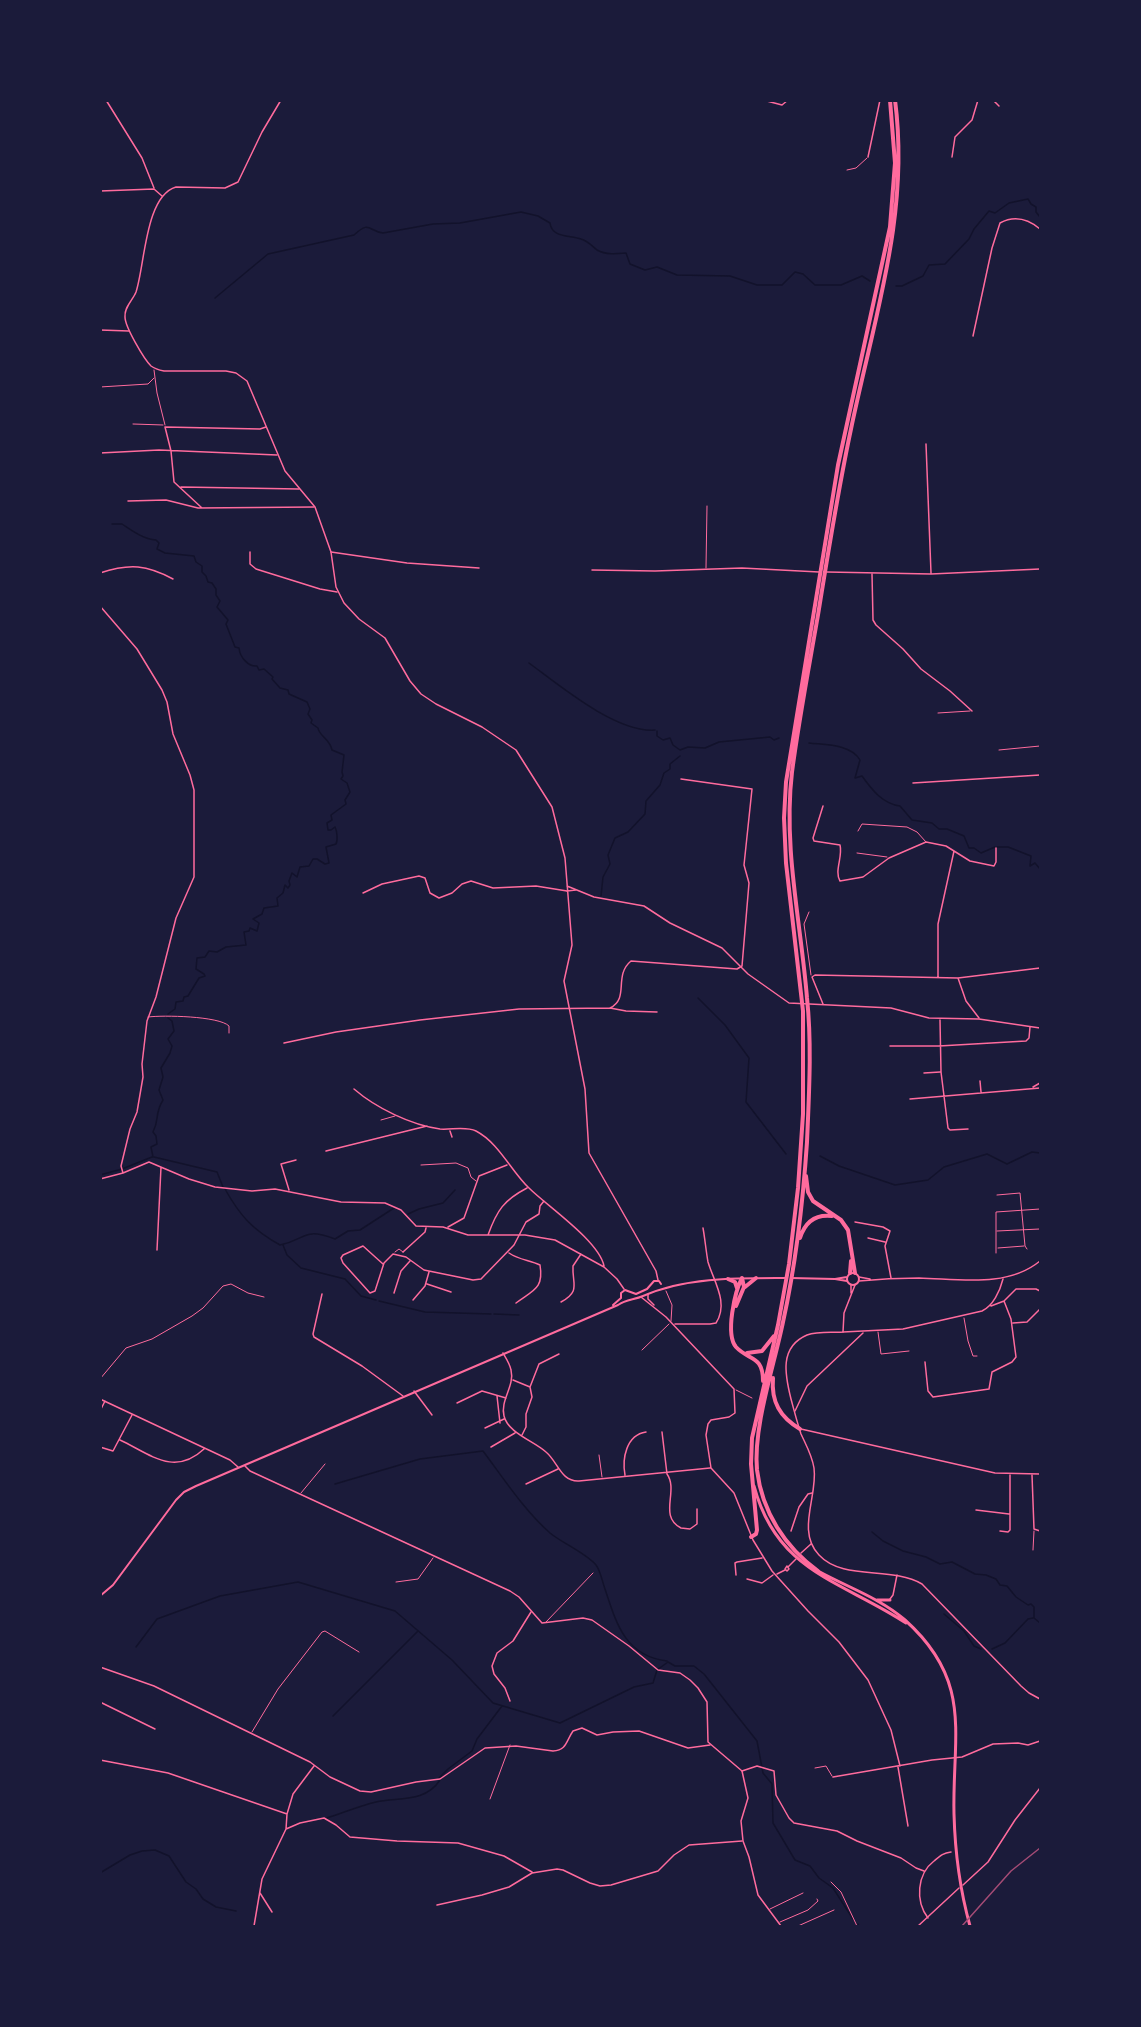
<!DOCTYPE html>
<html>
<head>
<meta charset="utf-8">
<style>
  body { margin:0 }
  #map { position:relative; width:1141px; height:2027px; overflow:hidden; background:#1b1b3a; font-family:Lora,serif }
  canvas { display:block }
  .frame { position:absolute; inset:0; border:102px solid #1b1b3a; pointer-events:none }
</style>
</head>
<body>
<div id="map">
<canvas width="1141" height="2027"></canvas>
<div class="frame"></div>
</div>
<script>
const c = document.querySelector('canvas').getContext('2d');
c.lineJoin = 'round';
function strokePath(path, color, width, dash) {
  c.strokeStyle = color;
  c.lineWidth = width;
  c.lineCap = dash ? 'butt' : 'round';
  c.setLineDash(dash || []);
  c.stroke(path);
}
strokePath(new Path2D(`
  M1040 221V222
  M896 286H902L923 276 929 265 945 264 969 239 974 229 989 211 995 213 1009 203 1028 199 1031 204 1036 207V212L1040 217
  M215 298 268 254 354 235C370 220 368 231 383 233L433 224 460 223 521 212 538 216 550 223C552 238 569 235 581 239 588 241 592 246 597 250 606 255 616 254 626 253L630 264 645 270 657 267 677 275 730 276 757 285H782L795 272 803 274 815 285H841L862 276 870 281
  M112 524H122C131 530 143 539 156 540L159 543 157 549 165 553 194 556 196 562 202 566V572L206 576 208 582 212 583 216 589V595L220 601 217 607 228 620 226 624 235 647 239 648C240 658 249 667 257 666L259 670 264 669 273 677 272 679 280 688 288 690 289 694 307 702 310 709 308 714 312 720 311 723 318 728C319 736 330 739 332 750L344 755 342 772 343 776 341 779 347 783 350 792 345 800 346 804 331 815 332 820 327 823 328 830H331L335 827C337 831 338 840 336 844L326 847 329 863 325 864 317 859H313L309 866 300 867 297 877 292 873 289 881 290 885 288 888 285 885 283 893 277 898 278 906 264 908 262 914 253 919 259 923 257 931 250 928 249 931 244 932 246 945 226 947 217 952 209 951 205 957 197 958 196 969 204 974 205 976 199 978 188 996 184 997 183 1001 176 1002 175 1009 168 1014
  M529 663C559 685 616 733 655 730
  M657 731V736L663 740 670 738 673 745 680 750 688 747 705 748 719 742 770 737 774 740 779 738
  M809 743C825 745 851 744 860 760L855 778 862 776C872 790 883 804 900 806L912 820 932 823 939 829H947L964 836 969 848H974L981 853 995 847
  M997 847H1008L1031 856 1030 866 1035 863 1040 869
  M601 896 603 877 610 864 608 855 615 838 628 832 645 814 646 801 660 785 664 773 670 769V764L680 756
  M698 998 725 1025 749 1058 746 1102 786 1154
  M820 1156 839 1166 895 1185 928 1180 944 1167 987 1154 1007 1164 1032 1152 1040 1153
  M153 1157 151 1147 157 1144 156 1136 153 1132C160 1118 154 1115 163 1100L159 1090 163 1077 161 1068 170 1053 172 1046 168 1039 174 1031 172 1021 168 1018
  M154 1157 217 1172 223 1187
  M100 1175 122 1169 152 1157
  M225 1189C240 1216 253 1230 280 1245 308 1239 302 1227 335 1239L348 1231 360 1230 394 1208
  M408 1214 419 1209 443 1203 455 1190
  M283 1245 287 1255 301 1268 345 1279 361 1296 376 1300
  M379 1301 425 1312 491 1314
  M494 1314 519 1315
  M335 1484 420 1459 483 1451C504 1479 524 1510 550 1533 562 1543 586 1553 596 1565 600 1570 602 1580 604 1586 616 1622 624 1656 667 1661
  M872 1532 883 1541 903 1551 926 1557 940 1564 952 1562 975 1574 986 1575 996 1579 1000 1585 1007 1586 1016 1597 1028 1605 1031 1604 1034 1607V1618L1040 1623
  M944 1614 964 1631 974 1646 981 1649
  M136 1647 157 1619 220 1596 298 1582 395 1611 452 1660 493 1703 560 1723 634 1687 653 1683 657 1670 668 1662 675 1666H694L704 1674 757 1741 763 1773 772 1784 773 1823 795 1860 810 1866 819 1878 833 1888 853 1919
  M992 1649 1005 1643 1028 1619 1033 1618
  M333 1716 418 1631
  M439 1778 448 1769 472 1751 477 1739 502 1706
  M327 1818C343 1813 359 1806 376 1802 398 1797 425 1803 440 1780
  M100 1873 130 1855 142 1851 155 1850 169 1856 186 1882 196 1889 203 1899 216 1907 236 1911
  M858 1924 859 1926`), '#12122b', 1.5);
strokePath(new Path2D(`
  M847 170 856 168 867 158
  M154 370 157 393 165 425
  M100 387 148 384 154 378
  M133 424 163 425
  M706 568 707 506
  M938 713 970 711
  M999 750 1040 746
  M858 831 862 824 907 827 917 832 926 842
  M857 853 887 857
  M809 912 804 924 811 975
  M148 1017C163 1015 219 1016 229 1026V1033
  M381 1120 395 1116
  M421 1165 456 1163 468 1168 471 1177 476 1181
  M395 1252 399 1249 403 1252
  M666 1291 672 1305 671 1321
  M964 1318 968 1341 973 1356H977
  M878 1332 881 1354 909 1351
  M642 1350 669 1324
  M100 1379 126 1348 152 1339 192 1316 203 1308 223 1286 231 1284 248 1293 264 1297
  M736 1390 752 1398
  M599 1455 602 1477
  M301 1493 325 1464
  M1033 1550 1034 1531
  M396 1582 418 1579 433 1558
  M546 1622 593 1573
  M252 1732 278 1689 322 1632 325 1631 359 1652
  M815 1768 826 1766 832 1776
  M490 1799 510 1745
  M831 1882 841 1892 857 1926
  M770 1909 803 1893
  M780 1922 808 1910 818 1901 817 1899
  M798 1926 834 1910`), '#ff6b9d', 1);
strokePath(new Path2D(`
  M997 1195 1020 1193 1025 1246 1027 1249
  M997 1231 1040 1229
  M998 1248 1024 1246
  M996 1253V1212L1040 1209`), '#ff6b9d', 1);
strokePath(new Path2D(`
  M106 100 142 158 154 188
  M763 100 782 105 788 100
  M993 100 999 106
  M868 157 880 100
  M952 157 955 137 972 120 978 100
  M100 330 129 331
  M973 336 992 248 1000 223C1015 215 1028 219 1040 229
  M926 444 931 573
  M100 453 159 450 277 455
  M181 487 299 489
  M128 501 166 500 198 508 314 507
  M202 508 174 482 171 451 165 427 260 429 266 427
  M250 552V564L256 569 320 589 337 592
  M331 552 407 563 479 568
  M592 570 655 571 742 568 819 572
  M827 572 931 574 1040 569
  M100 573C130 563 147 565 173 579
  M872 574 873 620 876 625 903 649 921 669 950 691 972 711
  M100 606 137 649 162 690 167 702 173 734 190 775 194 790V877L176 918 156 997 147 1021 142 1064 143 1077 137 1112 130 1129 121 1166 123 1173
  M913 783 1040 775
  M823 806 813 838 814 841 840 845C843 857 834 871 840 881L863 877 889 858 926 842 946 846 970 861 994 866 996 862V848
  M363 893 382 884 419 876 425 878 430 893 439 898 452 893 462 884 471 881 493 888 536 886 567 891
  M938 977V924L954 851
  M958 978 966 1001 979 1018
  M823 1004 812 977 815 975 958 978 1040 968
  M610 1008C630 998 613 976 631 961L737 969 742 966 749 883 744 865 752 789 681 779
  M940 1020 941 1072 948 1128 950 1130 968 1129
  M284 1043 336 1032 420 1020 519 1009 610 1008 626 1011 657 1012
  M890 1046H939L1026 1041 1029 1038 1030 1027
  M924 1073 940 1072
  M980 1081 981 1092
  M1033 1087 1040 1083
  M354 1089C376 1108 411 1125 440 1129 451 1130 466 1126 476 1131 499 1143 511 1171 529 1188 547 1206 599 1241 604 1266
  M910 1099 1040 1088
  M450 1131 452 1137
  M326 1151 427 1126
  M100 1179 123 1173 149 1162 189 1179 215 1187 252 1191 275 1189 341 1202 385 1203 401 1210 416 1226 443 1227 468 1235H525L555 1240 604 1267 617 1279 624 1289
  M289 1190 281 1164 296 1160
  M855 1222 883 1227 890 1231 885 1246 891 1278
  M448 1227 464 1218 479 1176 507 1165
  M488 1235C497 1210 504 1200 527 1188
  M868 1238 885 1242
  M157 1250 161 1167
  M403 1252 425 1232 426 1228
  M509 1253C519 1260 530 1260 540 1265 544 1289 533 1290 516 1303
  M383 1264 363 1246 343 1255 341 1258 343 1263 370 1293 375 1291 384 1263 393 1254 406 1257 424 1270 473 1280 481 1279 514 1245 526 1222 539 1214 540 1206 544 1201
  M427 1284 451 1292
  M394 1293 401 1271 410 1261
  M322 1294 313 1334 314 1337 362 1366 403 1396
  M648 1294V1299L654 1305
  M641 1297 666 1317 734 1389 735 1413 729 1417 711 1420 708 1424 706 1435 711 1468 734 1493 753 1540 772 1571 808 1611 839 1642 868 1680 891 1730 900 1766
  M413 1300 425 1286 429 1272
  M561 1302C581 1291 572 1284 573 1266L581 1254
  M991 1306 1004 1301 1016 1289H1036L1040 1291
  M1013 1323 1027 1322 1040 1309
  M675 1324H710L716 1323C729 1303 714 1282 708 1262 706 1251 705 1239 703 1228
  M843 1332 903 1329 982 1311C993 1306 1000 1291 1003 1279
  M503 1353C506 1358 510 1364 511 1370 515 1386 500 1400 504 1416 508 1433 534 1441 546 1452 558 1462 561 1482 579 1481L710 1468
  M925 1362 928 1391 933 1397 989 1389 992 1372 1012 1362 1016 1357 1011 1319 1004 1301
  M513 1380 530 1387
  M414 1391 432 1415
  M497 1396 500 1423
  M100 1399 230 1460 238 1467
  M457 1403 482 1391 506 1398
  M100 1411 105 1401
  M795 1411 807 1386 863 1333
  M1040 1417V1416
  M485 1428 504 1419
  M662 1432 667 1474C679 1491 658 1516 681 1528L690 1529 697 1524V1509
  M522 1435 526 1427V1414L532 1397 530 1387 539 1364 559 1354
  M120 1440C150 1454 174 1477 204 1449
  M100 1447 113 1451 132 1415
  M491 1447 515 1433
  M625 1475C622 1459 626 1435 646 1432
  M1032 1475 1034 1529 1040 1531
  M526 1484 558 1469
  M976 1510 1009 1514
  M791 1531 799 1507 808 1494 812 1493
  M1000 1531 1008 1532 1010 1530V1475
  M801 1553 811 1544
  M787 1566 789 1569 787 1571 785 1569Z
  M788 1567 796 1559
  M777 1574 785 1570
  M736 1575 735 1563 737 1562 762 1558
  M747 1579 762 1583 773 1575
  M100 1667 154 1686 310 1762 330 1777 360 1791 371 1792 416 1782 440 1779 485 1748 516 1746 553 1751C567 1750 566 1741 573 1731L582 1728 597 1735 613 1732 639 1731 688 1748 710 1745
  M510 1701 505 1688 494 1674 492 1666 497 1653 513 1641 531 1612
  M100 1702 155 1729
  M100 1760 168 1773 287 1814
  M898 1767 908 1826
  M742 1771 757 1766 774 1771 776 1795 789 1818 794 1823 837 1831 857 1841 901 1858 916 1868 924 1871
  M833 1777 932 1760 962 1757 993 1744 1018 1743 1028 1745 1040 1741
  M286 1829 300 1823 324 1818 336 1825 350 1837 397 1841 458 1843 504 1856 532 1872
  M260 1893 272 1912
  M437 1905 482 1895 509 1887 532 1873 557 1869 563 1870 590 1883 600 1886 611 1885 658 1871 674 1855 689 1845 742 1841
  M928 1918C915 1901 917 1874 934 1861 940 1856 943 1853 951 1852
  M254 1926 262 1879 286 1829 287 1814 293 1794 314 1766`), '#ff6b9d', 1.5);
strokePath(new Path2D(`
  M281 100 262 132 238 182 225 188 176 187C145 196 145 265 136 292 133 300 124 307 125 317 125 327 144 359 151 366 155 369 159 370 164 371H226L236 373 247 381 285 471 315 507 331 552 336 587 344 603 359 619 385 638 410 681 421 694 436 704 482 727 516 750 552 807 565 858 572 945 564 981 585 1089 589 1153 656 1271 658 1280
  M100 191 154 189 162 196
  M567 886 594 897 644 906 670 923 722 948 748 974 789 1003 891 1008 929 1018 979 1019 1040 1028
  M567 891 576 890
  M859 1277 870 1279
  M859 1281C879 1279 899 1278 919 1278 960 1279 1007 1288 1040 1261
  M855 1285 844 1313 843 1332C832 1333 818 1331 807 1335 779 1347 785 1375 791 1399 794 1410 797 1422 801 1434 806 1445 812 1455 814 1468 818 1496 796 1531 819 1555 843 1581 891 1566 922 1584L1021 1686 1029 1693 1040 1699
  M851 1293V1285
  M801 1429 995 1473 1040 1474
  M245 1466 250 1471 510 1591 519 1597 542 1623 583 1618 592 1620 629 1646 658 1670 680 1673 690 1680 698 1688 707 1702 708 1742 742 1771 748 1798 741 1821 743 1841 749 1857 758 1895 781 1926
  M890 1599 893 1595 897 1575
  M963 1885 988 1862 1015 1820 1040 1788
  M918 1926 959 1888`), '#ff6b9d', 1.5);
strokePath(new Path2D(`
  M847 1279a6 6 0 1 1 12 0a6 6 0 1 1-12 0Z
  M791 1278 835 1279 847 1281
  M835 1279 847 1277
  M613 1305 621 1298V1293L625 1290 636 1294 647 1289 654 1281H659L661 1284
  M100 1596 113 1585 176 1500 184 1492 196 1486 618 1305C626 1299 634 1300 643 1296 686 1277 738 1278 785 1278`), '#ff6b9d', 2);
strokePath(new Path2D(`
  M754 1486C777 1572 840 1580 906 1623
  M818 1571C847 1587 880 1598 905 1620 974 1682 952 1735 954 1814 955 1852 960 1890 970 1926
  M877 1600H890`), '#ff6b9d', 3);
strokePath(new Path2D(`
  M806 1176 808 1192 813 1201 841 1220 848 1230 855 1273
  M800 1238C805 1222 815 1214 832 1216
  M850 1273 851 1261
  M742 1278C735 1291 725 1334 736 1347 749 1361 763 1355 763 1381
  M728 1279 735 1282 737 1288
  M745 1287 756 1278
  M736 1306 744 1287 742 1278
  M747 1353 762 1351 774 1336
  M773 1378C771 1402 780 1417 800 1429
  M751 1537 756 1534 757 1530 751 1464 752 1438 778 1325 789 1264 798 1188 803 1114V1011L786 863 784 818 786 782 838 465 890 227 895 163 890 100
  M818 1571C785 1547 762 1512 757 1470 753 1427 774 1366 783 1322 796 1263 803 1202 807 1142 809 1094 812 1045 807 998 801 923 783 848 792 772 799 719 809 667 818 615 828 553 838 490 851 429 874 318 910 214 895 100`), '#ff6b9d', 4);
strokePath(new Path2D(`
  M962 1926 1011 1871 1040 1848`), '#a44b75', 1.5);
</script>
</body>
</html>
